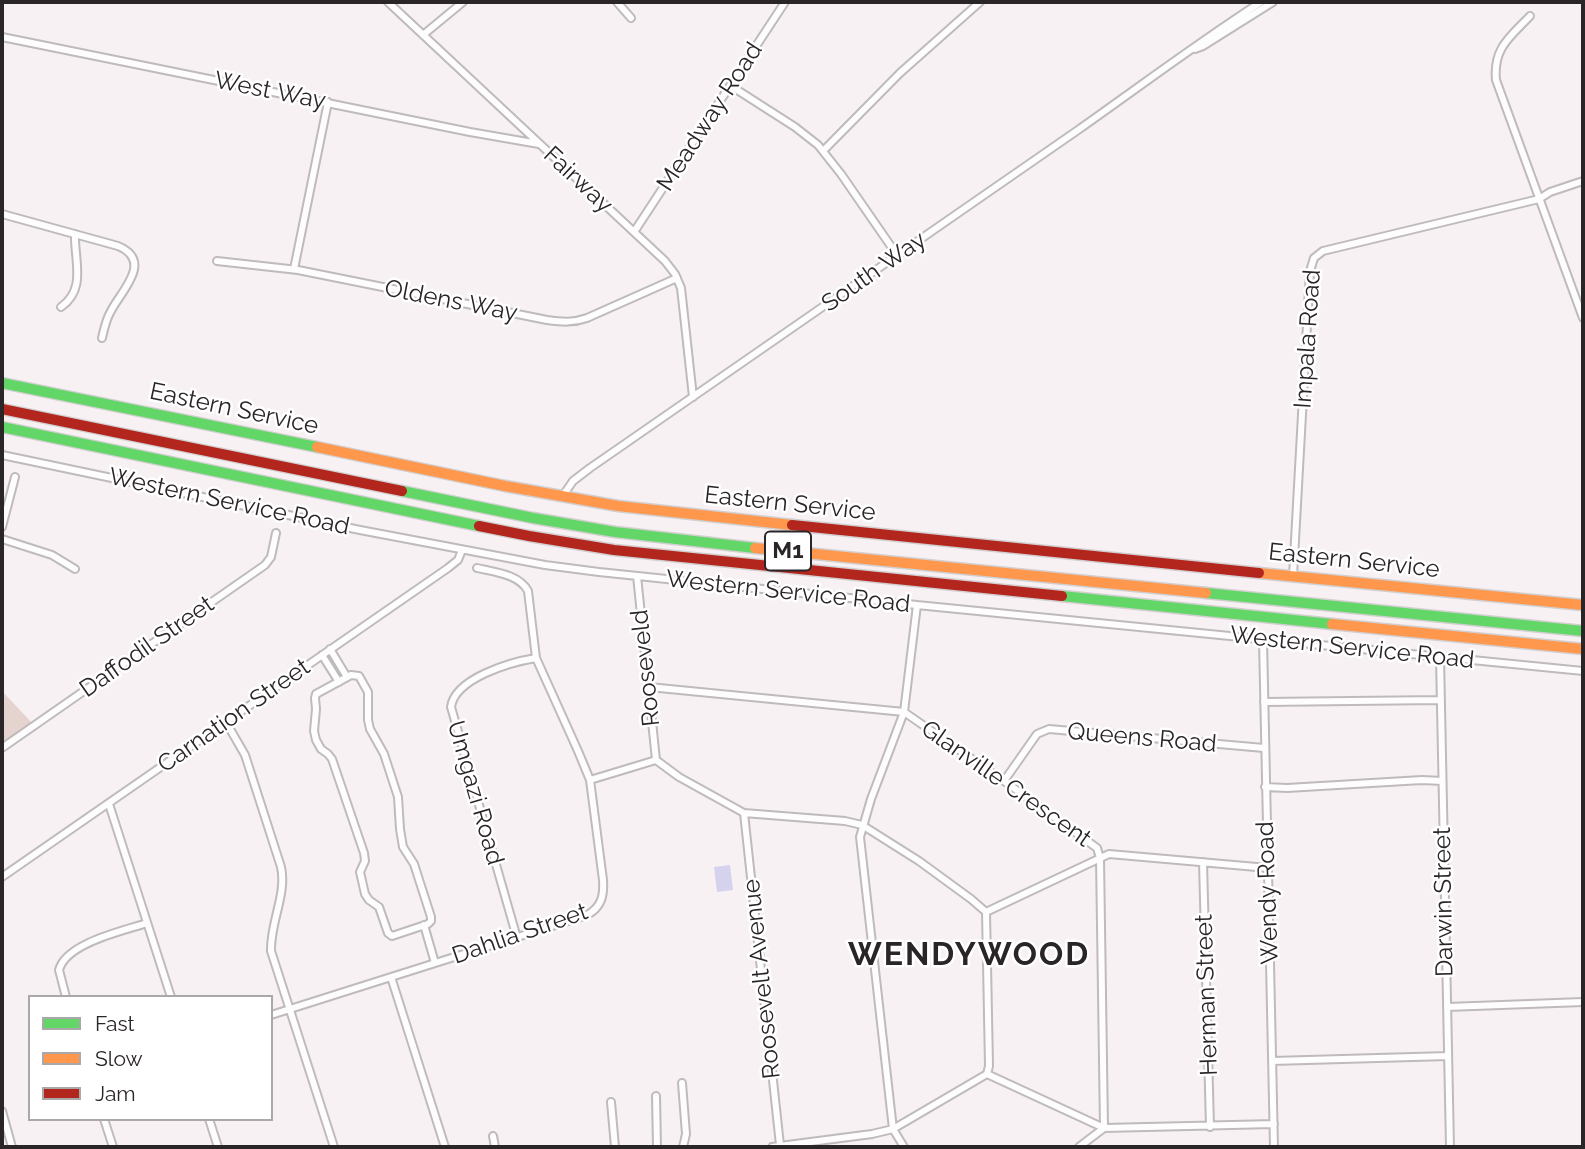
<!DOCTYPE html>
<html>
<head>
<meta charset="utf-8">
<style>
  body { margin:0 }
  #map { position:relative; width:1585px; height:1149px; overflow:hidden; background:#f8f1f4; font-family:Raleway,sans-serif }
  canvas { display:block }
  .frame { position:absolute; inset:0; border:4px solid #2a2527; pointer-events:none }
  .legend { position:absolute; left:28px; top:995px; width:245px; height:126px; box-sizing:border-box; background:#fff; border:2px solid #aaa8a9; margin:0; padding:9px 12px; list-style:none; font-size:21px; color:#2a2527 }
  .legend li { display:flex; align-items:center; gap:14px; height:35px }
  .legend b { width:35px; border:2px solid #aaa8a9 }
</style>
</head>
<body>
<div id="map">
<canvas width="1585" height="1149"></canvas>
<div class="frame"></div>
<ul class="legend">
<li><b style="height:9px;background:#63d668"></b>Fast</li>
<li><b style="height:9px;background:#ff974d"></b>Slow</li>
<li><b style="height:9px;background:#b3261e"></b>Jam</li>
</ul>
</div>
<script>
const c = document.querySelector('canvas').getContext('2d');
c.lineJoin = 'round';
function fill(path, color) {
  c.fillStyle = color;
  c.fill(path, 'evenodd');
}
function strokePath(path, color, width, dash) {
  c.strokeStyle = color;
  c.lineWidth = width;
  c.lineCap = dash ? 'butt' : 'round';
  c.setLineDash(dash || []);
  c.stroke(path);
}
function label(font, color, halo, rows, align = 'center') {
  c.font = font + ' Raleway,sans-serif';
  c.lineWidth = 5;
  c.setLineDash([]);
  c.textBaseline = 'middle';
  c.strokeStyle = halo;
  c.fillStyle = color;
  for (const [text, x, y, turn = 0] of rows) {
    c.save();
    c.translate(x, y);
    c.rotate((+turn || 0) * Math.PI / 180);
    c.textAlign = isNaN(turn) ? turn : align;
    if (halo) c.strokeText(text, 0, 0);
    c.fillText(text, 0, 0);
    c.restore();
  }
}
fill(new Path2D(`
  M2 691 33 724 2 747Z`), '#e4d3ce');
fill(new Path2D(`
  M730 865 733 890 717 892 714 867Z`), '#d5d2ee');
const street = new Path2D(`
  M388 2 665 261 675 274 681 288 693 397
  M617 2 631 18
  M1530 16C1510 37 1493 48 1496 80L1583 318
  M423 35 463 2
  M2 37 470 132 539 144
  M1195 49 1203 46 1273 2
  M731 86 795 127 818 145 841 174 897 255
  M823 151 900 73 980 2
  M2 214 118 246C154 261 121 291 111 311 106 319 104 329 102 338
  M634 232 785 2
  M217 261 298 270 547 320C562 322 573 323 587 318L677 278
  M294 269 328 102
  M61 307C87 289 74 260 75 234
  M2 455 360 530 545 565 599 572 917 605 1583 671
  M562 497 573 481 590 468C753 356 915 242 1078 130 1139 87 1199 42 1261 2
  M2 527 15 477
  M2 539 52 555 75 569
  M637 576 656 760
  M1293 576 1310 271 1314 258 1323 251 1539 199 1550 192 1583 181
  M1263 640 1274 1147
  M330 649 347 677
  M322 655 339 682
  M1440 657 1450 1147
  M351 675 359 676 368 692V720L370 729 384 754 398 797 400 829 403 847 414 864 431 917V921L428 924 392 936 388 933 379 907 369 900 365 894 360 872 365 861 364 853 332 759 328 754 321 749 316 740 314 731 316 709 315 698 316 694Z
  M649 687 904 712 1004 781 1097 848 1100 858 1104 1128 1079 1147
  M1264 702 1440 700
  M226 722 245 755 281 867C287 894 270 923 271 951L334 1147
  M2 748 265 565 271 557 276 533
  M656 760 679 777 744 813 845 821 862 825 919 861 971 899 986 912 989 1066 987 1074 893 1129 872 1134 772 1147
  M590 780 656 760
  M1004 781 1037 734 1049 729 1264 748
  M1265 787 1287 788 1422 780 1442 781
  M109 804 171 997
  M744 813 780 1145
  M1203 862 1210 1127
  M2 877 448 568 458 560 462 550
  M986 912 1109 854 1268 868
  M424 925 435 963
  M517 938 451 707C455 678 511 662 536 658
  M391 977 445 1147
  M66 997 59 970C66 943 123 931 147 923
  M1447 1007 1583 1002
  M271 1015 587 915C602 907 604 895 603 880L590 780 578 751 536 658 528 591C519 574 494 572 477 568
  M1272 1061 1448 1056
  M987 1074 1104 1128 1274 1124
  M682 1083 686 1134 683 1147
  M656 1096 657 1147
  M611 1102 615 1147
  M2 1111 12 1147
  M104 1119 113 1147
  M209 1119 218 1147
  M493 1136 495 1147
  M904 1147 893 1129 860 837 871 799 904 712 917 605`);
const fast = new Path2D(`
  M2 383 317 447
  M2 427 479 526
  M402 491 533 518 615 532 755 548
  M1206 593 1583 631
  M1062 596 1332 624`);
const slow = new Path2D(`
  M317 447 505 486 618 506 792 525
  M755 548 1206 593
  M1259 573 1583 605
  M1332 624 1583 649`);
const jam = new Path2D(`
  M2 409 402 491
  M792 525 1259 573
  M479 526 529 536 614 550 1062 596`);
strokePath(street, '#bfbabc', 10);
strokePath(fast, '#d2cfd0', 13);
strokePath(slow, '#d2cfd0', 13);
strokePath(jam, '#d2cfd0', 13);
strokePath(street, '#fefdfd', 6);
strokePath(fast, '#63d668', 10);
strokePath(slow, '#ff974d', 10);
strokePath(jam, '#b3261e', 10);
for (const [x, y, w] of [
  [788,551,46]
]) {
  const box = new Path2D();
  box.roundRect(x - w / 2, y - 19.5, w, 39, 5);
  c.fillStyle = '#fff';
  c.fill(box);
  strokePath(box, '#2a2527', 2);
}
label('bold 23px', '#2a2527', null, [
  ["M1",788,551]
]);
label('24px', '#2a2527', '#fff', [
  ["West Way",270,91,11],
  ["Meadway Road",710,117,-57],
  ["Fairway",578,180,43],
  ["South Way",874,272,-35],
  ["Oldens Way",451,301,11],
  ["Impala Road",1308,339,-86],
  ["Eastern Service",234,409,12],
  ["Western Service Road",229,502,12],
  ["Eastern Service",790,504,6],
  ["Eastern Service",1354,561,6],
  ["Western Service Road",788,592,6],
  ["Daffodil Street",147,647,-35],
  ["Western Service Road",1352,648,6],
  ["Rooseveld",646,668,-96],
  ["Carnation Street",234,716,-35],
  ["Queens Road",1142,738,5],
  ["Glanville Crescent",1006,784,35],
  ["Umgazi Road",475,793,74],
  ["Wendy Road",1268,893,-92],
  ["Darwin Street",1444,902,-91],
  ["Dahlia Street",520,934,-19],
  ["Roosevelt Avenue",762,979,-96],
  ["Herman Street",1207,995,-92]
]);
c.letterSpacing = '2px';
label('bold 32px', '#2a2527', '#fff', [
  ["WENDYWOOD",969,955]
]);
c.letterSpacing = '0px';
</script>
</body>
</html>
